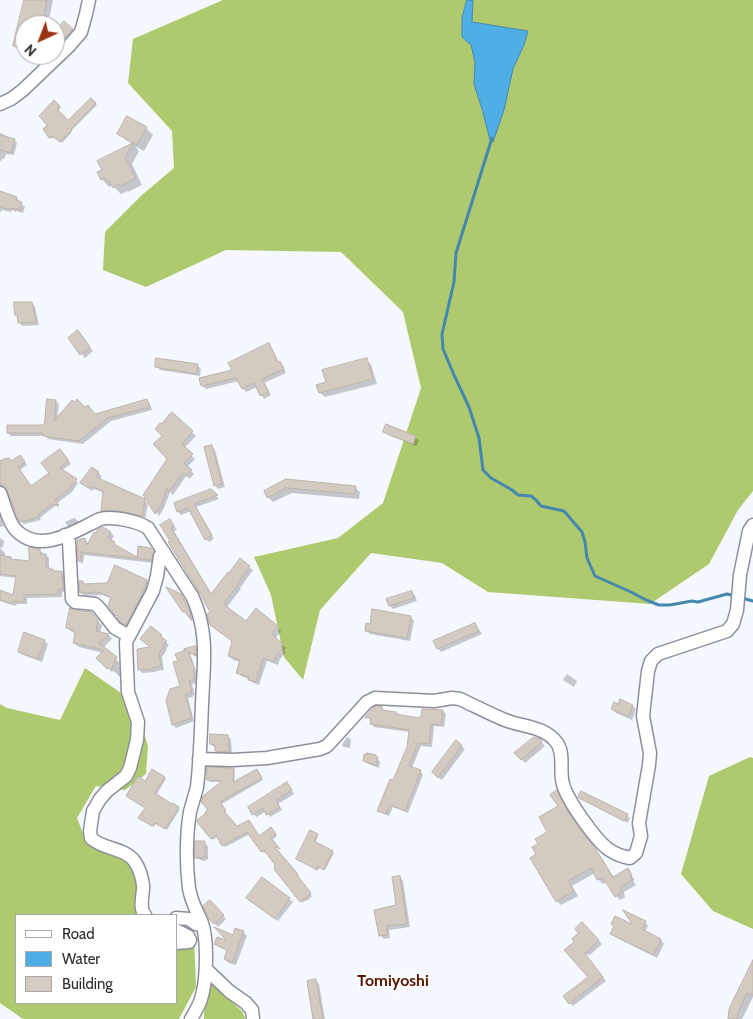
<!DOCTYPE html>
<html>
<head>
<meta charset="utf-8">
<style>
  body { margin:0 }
  #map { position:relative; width:753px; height:1019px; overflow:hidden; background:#f5f8fe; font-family:Cabin,sans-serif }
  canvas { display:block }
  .legend { position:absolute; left:15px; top:914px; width:162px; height:90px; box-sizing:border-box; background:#fff; border:1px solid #a9aaac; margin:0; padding:6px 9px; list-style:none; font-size:15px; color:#292b2f }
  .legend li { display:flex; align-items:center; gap:10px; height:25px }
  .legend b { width:25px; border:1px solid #a9aaac }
  .north { position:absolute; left:15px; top:15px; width:50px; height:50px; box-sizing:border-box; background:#fff; border:1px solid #a9aaac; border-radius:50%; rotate:223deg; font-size:14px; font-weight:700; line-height:20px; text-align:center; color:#292b2f }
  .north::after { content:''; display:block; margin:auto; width:18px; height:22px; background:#9a3312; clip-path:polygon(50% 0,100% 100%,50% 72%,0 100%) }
</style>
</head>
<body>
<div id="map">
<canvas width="753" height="1019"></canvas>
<ul class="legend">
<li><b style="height:6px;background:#fff"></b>Road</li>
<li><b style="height:14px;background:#4faee6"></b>Water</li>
<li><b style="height:14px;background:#d3cbc2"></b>Building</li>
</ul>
<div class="north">N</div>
</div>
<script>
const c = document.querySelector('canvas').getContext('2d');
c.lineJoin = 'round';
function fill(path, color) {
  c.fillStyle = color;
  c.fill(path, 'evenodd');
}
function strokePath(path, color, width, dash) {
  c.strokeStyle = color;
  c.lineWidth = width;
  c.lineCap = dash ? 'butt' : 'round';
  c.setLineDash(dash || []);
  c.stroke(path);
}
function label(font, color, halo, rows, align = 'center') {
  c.font = font + ' Cabin,sans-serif';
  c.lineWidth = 4.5;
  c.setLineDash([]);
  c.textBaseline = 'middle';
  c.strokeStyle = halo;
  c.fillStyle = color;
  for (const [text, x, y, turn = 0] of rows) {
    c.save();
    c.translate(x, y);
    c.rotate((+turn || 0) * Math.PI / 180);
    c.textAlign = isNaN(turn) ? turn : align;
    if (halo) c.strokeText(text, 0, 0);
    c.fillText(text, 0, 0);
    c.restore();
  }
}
fill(new Path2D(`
  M223 0H467L462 18 463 38 471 45 475 62 474 84 482 109 490 140 504 110 513 69 524 45 527 31 472 22 473 0H753V491L738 510 709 564 650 604 488 592 442 563 371 553 320 610 303 680 284 657 271 595 254 557 338 538 383 503 421 388 403 312 341 252 226 250 146 287 103 270 105 232 142 195 174 168 172 131 128 83 133 39Z
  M85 668 134 702 148 746 146 774 125 790 96 786 77 818 86 841 118 850 136 868 144 909 156 915H16V1003H176V926L194 935 196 987 179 1019H23L0 1003V704L7 708 60 720Z
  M750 757 753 758V929L713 911 681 874 709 776Z
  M209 977 224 995 243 1012 245 1019H204V1013Z`), '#afc96e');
const water = new Path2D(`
  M467 0H473L472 22 528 31 524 45 513 69 504 110 493 142 490 140 482 109 474 84 475 62 471 45 462 37V18Z`);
fill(water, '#4faee6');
strokePath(water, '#4487af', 1);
fill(new Path2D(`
  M25 0H53L48 25H25V52L20 51 14 46Z
  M64 23 75 34 55 54V33Z
  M34 55H54L43 66 32 57Z
  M91 99 97 105 71 131 72 132 62 143 54 136 52 139 50 138 45 130 49 126 54 102 61 108 57 111 68 122Z
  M146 128 153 135 144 151 135 146 139 151 132 164 142 185 128 192 127 191 121 194 112 185 109 187 102 179 104 170 99 161 133 144 126 140 119 134Z
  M0 133 5 135 9 139 14 140 17 143 14 155 6 154 4 159H2L1 161H0Z
  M0 191 17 198 20 203 25 207 23 213 16 211V212L12 210 11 212 2 210 0 212Z
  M31 303 35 307 39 325 22 326 19 322V317L16 314Z
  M81 335 93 351 85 358 69 338Z
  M269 345 272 348 279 363 283 366 286 373 264 383 271 395 264 399 261 395 257 387 246 392 243 388 239 381 206 389 202 386 201 379 234 371Z
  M366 360 371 364 377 384 325 397 320 393 327 383Z
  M197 365 201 369 200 376 160 370 156 366Z
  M55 401 59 404 57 419 85 409 95 415 147 401 150 404 152 410 111 421 83 444 48 439 45 436H11L8 433 45 426Z
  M172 414 196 436 184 448 195 459 187 467 194 474 190 479 186 476 173 495 170 492 164 508 159 516 144 495 169 458 163 436Z
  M385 432 415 437 419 441 416 446 388 435Z
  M211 446 215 450 225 487 218 489 215 485Z
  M62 453 71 464 62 470 78 483 72 492 57 503 59 507 55 506 40 518 41 520 24 524 21 521 9 490 0 479V463H11L23 459 27 465 20 470 32 488 50 473Z
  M92 468 102 476 99 480 144 500 148 504 145 519 124 514H106L102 510 104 493 94 489 92 491 85 486Z
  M286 480 355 487 360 492 359 499 292 493 273 502 268 497Z
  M211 491 219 499 196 507 214 539 209 542 206 539 191 511 181 515 178 512Z
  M0 515 4 526 0 527Z
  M74 518 79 522 68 527 65 522Z
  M170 520 177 530 174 531 212 595 249 567 253 570 240 588 241 589 227 607 247 623 257 610 281 631 275 639 286 648 284 651 286 652 280 659 278 665 267 661 259 685 253 683 249 679 241 676 237 672 241 662 233 660 229 656 233 642 212 613 172 541Z
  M111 533 114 536 111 541 118 547 117 548 138 558 139 547 150 549 156 556 154 563 84 555 83 564 79 561 78 541 85 540 89 544 97 534Z
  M0 538 4 541 3 547 0 548 5 553V557L10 558 12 560 30 563 39 550 43 553V555H46L49 558V570H52L55 572H62L65 576 66 592H62V597L27 598V604H17L16 606 0 601V591L14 596 17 578 0 576Z
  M116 567 147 581 150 584 129 627 125 625 116 615 112 599 103 595 84 596 81 592 83 583 85 585 108 584Z
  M412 592 415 595 417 601 393 609 390 606Z
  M180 595 184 598 192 614 193 621 187 614Z
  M373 611 411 617 414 621 410 641 370 634 366 630 371 625Z
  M95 618 102 625 100 633 109 635 112 639 103 648 120 663 119 666 126 673 122 679 116 673 113 671 112 672 98 658 103 653 79 647 74 643 76 633 72 632 67 628Z
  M475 625 478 628 482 634 441 652 438 648Z
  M151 628 161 636 164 639 163 640 169 645 166 649 167 650 162 657 164 670 156 671V672L142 673 139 669 153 648Z
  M44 641 48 644 42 662 23 655 19 652Z
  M195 647 199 650V658L190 653 197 674 196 675 198 683 192 684 195 695H193V697L188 698 194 721 176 728 173 725 182 687 179 662 177 654Z
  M567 674 577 681 574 687 563 680Z
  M632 706 636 709 632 720 616 713 612 709Z
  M382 708 385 711 396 714 398 716 420 719 443 711 446 714 444 727 434 726 432 747 421 746 412 768 420 771 423 775 408 813 393 807 389 816 382 813 379 810 394 782 408 747 410 732 374 727 371 723 372 721 367 717Z
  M227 736 231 739 232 755 220 754 216 751V747H214L211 744Z
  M347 737 351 739 350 748 344 747 342 746 343 743Z
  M539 740 545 746 525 763 516 753Z
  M456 742 465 749 442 780 437 776Z
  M376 756 380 762 379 768 368 764 364 761Z
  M233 769 235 771 234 783 258 772 263 780 220 805 226 812 225 813 237 828 259 837 273 830 277 836 272 840 278 848 272 845 299 876 298 878 312 896 307 901 306 900 302 903 301 901 277 865 266 852 264 853 262 851 250 834 225 847 218 836 213 840 198 822 208 813 222 782H210L208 780Z
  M164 778 166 779 156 795 180 809 167 830 156 823 154 827 141 819 146 808 145 782Z
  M290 787 294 794 278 804 282 810 270 817 266 811 257 817 253 814Z
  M556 792 561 796 573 819 587 839 599 854 614 878 627 870 635 880 633 881 636 885 624 892 625 897 620 900 616 896 607 882 603 884 598 879 595 873 572 886 578 896 561 905 557 901 538 855 539 844 549 832 559 807Z
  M580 797 627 815 630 818 628 823 583 800Z
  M317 835 318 837 315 843 334 853 325 870 320 867 318 870 299 860Z
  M204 843 208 846V860L206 859V861L200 860 196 857Z
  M400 877 403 881 410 927 389 930 390 938 384 939 380 935 398 906Z
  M262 879 293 902 278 921 251 901Z
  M214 905 226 919 218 927 210 918Z
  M645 922 648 926 645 932 661 940 664 944 657 958 615 937 612 934 635 927Z
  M582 924 602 944 590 955 585 954 606 981 573 1006 570 1003 590 977 576 942 580 933Z
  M243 932 247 936 236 965 229 963 225 959 228 951 219 947 216 944 231 943 233 937Z
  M753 963V997L742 1019H730Z
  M316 981 319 984 325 1019H314Z`), '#0003');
strokePath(new Path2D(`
  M492 138 456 253 454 282 442 334 443 349 454 375 469 407 479 438 483 470 491 478 512 490 518 495 531 496 536 500 541 506 564 511 582 532 585 542 587 558 595 576 631 592 646 600 659 605H670L692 601 698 602 727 594 735 596
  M742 598 753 601`), '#4487af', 3);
const building = new Path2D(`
  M24 0H47L42 25H25V49L13 46Z
  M64 21 73 29 55 48V31Z
  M91 98 96 103 71 129 72 130 60 142 52 136 49 138 43 129 47 125 39 116 54 100 60 106 57 109 68 120Z
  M127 116 147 127 137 145 117 134Z
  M0 135 15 139 11 153 0 150Z
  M133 143 125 157 136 178 120 186 119 184 113 188 109 181 107 182 105 178 101 180 97 172 102 170 97 161Z
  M0 191 17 197 16 200 22 202 20 210 13 208 12 209 8 208 7 209 0 206Z
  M14 302H32L36 322 18 323 17 315H15Z
  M78 330 90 347 80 355 68 338Z
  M269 343 278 362 280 361 284 369 262 379 269 392 260 396 254 383 242 389 236 378 201 386 199 378 232 370 228 363Z
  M156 358 198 364 197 374 155 367Z
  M367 358 373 379 319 393 316 385 326 382 322 370Z
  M47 399 56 400 54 421 72 400 74 402 77 399 85 407 88 405 95 414 147 399 150 407 108 418 79 441 43 436V433H7V425H44Z
  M172 412 193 431 182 444 193 454 184 463 192 470 186 476 182 473 169 492 167 488 161 505 155 514 143 495 167 459 153 444 162 436 155 429 160 423 161 424Z
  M386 424 416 436 413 444 383 432Z
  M212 445 222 484 214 486 204 447Z
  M60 449 69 461 60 468 77 479 69 489 55 500 59 505 52 504 38 515 39 517 20 522 16 514 7 490 5 486 0 485V461L4 459 9 458 11 461 20 455 25 462 18 467 31 486 49 473 41 463Z
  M92 467 99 472 96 477 145 499 142 516 120 511H101L103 491 90 486 89 488 80 483Z
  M286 479 356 486 355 494 286 488 267 498 264 491Z
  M211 489 218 495 194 504 212 535 205 540 188 508 177 512 174 503Z
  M170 519 174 526 171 528 211 594 228 572 229 573 240 558 250 566 237 584 238 585 224 603 226 605V606L246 621 256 608 278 626 272 634 283 644 281 647 283 648 277 655 274 662 263 658 256 682 248 680 249 677 236 673 240 660 228 656 232 641 210 625 207 614 210 612 199 592 168 542 170 541 160 525Z
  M103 527 111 532 108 538 115 542 114 544 137 557 138 546 151 548 154 552 151 560 81 552V561H78L77 540 85 538 87 545 94 532 96 533 98 529Z
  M29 547 40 549V554H46V567H49V569H53V571H62L63 589H59L58 594 24 595V602L13 601 12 604 0 600V590L13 595 16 576 0 574V555L11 557V559L29 561Z
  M115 565 147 580 145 588 126 625 120 622 117 618 118 616 115 615 108 605 111 598 99 592 80 593 79 581H83V584L107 583Z
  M166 587 181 594 189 610 192 621 184 611 183 612Z
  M412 591 414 598 389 606 386 599Z
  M70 608 74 610 91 612 98 620 96 631 109 634 99 643 117 657 111 670 108 667 107 669 96 658 104 650 73 643 75 633H74V630L66 628Z
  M372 609 411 616 407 638 365 631 366 623 370 624Z
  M475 623 479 631 437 649 433 641Z
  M151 626 162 635 160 636 167 641 163 646H165L159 653 161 666 153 668V669L138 670 137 649 150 647 140 639Z
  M24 632 45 640 38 659 18 652Z
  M196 646V656L188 652 195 670 193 671 195 679 189 681 192 691 190 692 191 693 185 695 192 718 172 725 166 701 170 689 180 686 173 662 178 661 175 654 186 650 184 649Z
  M620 699 633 705 628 717 611 709 614 702 618 704Z
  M377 706H382V710L396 712V714L419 718V717H421L422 709 443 710 441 725 431 724 429 744 418 743 409 766 421 770 405 811 390 805 386 814 377 811 390 779 393 780 407 747 409 730 370 724 371 718H365L366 716 372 709Z
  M210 734 228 735 229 752 215 751V745L210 744Z
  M534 737 540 739 542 742 521 760 514 753Z
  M456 740 462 745 438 778 432 772Z
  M367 753 376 755V757H378L376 765 363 761 364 754H367Z
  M207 767 234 768 233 782 257 769 262 778 220 802 226 810 224 811 237 826 249 820 259 836 271 827 276 834 271 838 280 849 274 846 298 874 297 875 311 893 304 900 303 899 300 902 274 869 275 868 274 866 275 865 264 850 261 852 247 832 222 846 216 835 211 839 197 822V820L206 813 205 812 208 810 201 802 203 796 222 781 207 780Z
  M152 769 165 777 155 793 172 804 173 803 179 807 165 829 155 823 152 826 138 818 145 808 126 796 138 776 145 781Z
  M287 782 292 790 276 800 280 807 266 815 263 808 252 815 248 807Z
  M557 790 569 813 583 833 595 848 613 877 628 868 632 875 630 876 632 880 620 887 621 892 615 897 603 878 597 880 591 868 568 881 574 891 556 902 530 858 536 854 532 847 538 844 535 839 547 832 539 817 558 806 550 795Z
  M581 791 628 814 624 821 579 798 578 797Z
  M310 830 318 834 314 841 333 851 324 870 318 867 317 870 296 859Z
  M195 841H205V857H203V858H195Z
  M400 876 407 924 386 926 388 935 379 936 374 910 396 905 392 877Z
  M262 877 290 898 275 919 246 898Z
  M210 900 224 915 214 924 209 919 203 906Z
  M623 910 646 921 642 929 661 939 654 955 610 934 614 926 611 924 615 916 632 924Z
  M582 922 599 940 586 953 584 952 603 977 569 1004 563 996 588 977 564 950 574 942 572 939 578 933 575 929Z
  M214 927 233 935 235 928 244 931 232 963 224 959 227 950 214 944 217 937 226 940Z
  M753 960V995L747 993 738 1012 737 1019H728L729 1009Z
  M316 979 323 1019H313L307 981Z`);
fill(building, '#d3cbc2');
strokePath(building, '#bcb4ab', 1);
const minor = new Path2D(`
  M0 104 11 99 23 90 69 46 81 32 86 14 89 0
  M0 493C4 503 8 521 15 529 39 556 75 531 100 519 114 516 137 521 148 528L192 596C206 625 205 653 203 684 201 718 201 753 197 787 195 795 192 804 190 812 186 835 186 865 189 888 191 902 197 911 202 923 208 941 207 981 201 999 199 1006 195 1012 191 1019
  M65 535 69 542 72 599 75 602 95 604 100 609 115 628 129 636
  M199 759 232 760 267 758 320 749 327 746 367 702 375 698 434 701 452 698 460 699C475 706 490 714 505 720 522 727 545 726 557 743 565 754 559 771 563 784 567 800 595 839 608 849 614 853 623 857 630 858L636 853 641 836 639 823 649 765 650 753 643 716 648 671 651 661 658 654 727 631 733 624 737 610 740 575 749 531 753 525
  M145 915C138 907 144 894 143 885 142 877 139 868 135 862 125 847 103 850 91 838L90 831 93 811 100 799 107 791 126 776 130 768 137 740 138 722 128 692 126 642 153 591 157 576 160 556 164 552
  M176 918 189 919 196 924 202 925
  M176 930 188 936 190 940 189 942 176 943
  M206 969 229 991 246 1003 252 1010 253 1019`);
strokePath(minor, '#8d909a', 15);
strokePath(minor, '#fff', 12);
label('bold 16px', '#591803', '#fff', [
  ["Tomiyoshi",393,981]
]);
</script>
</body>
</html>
